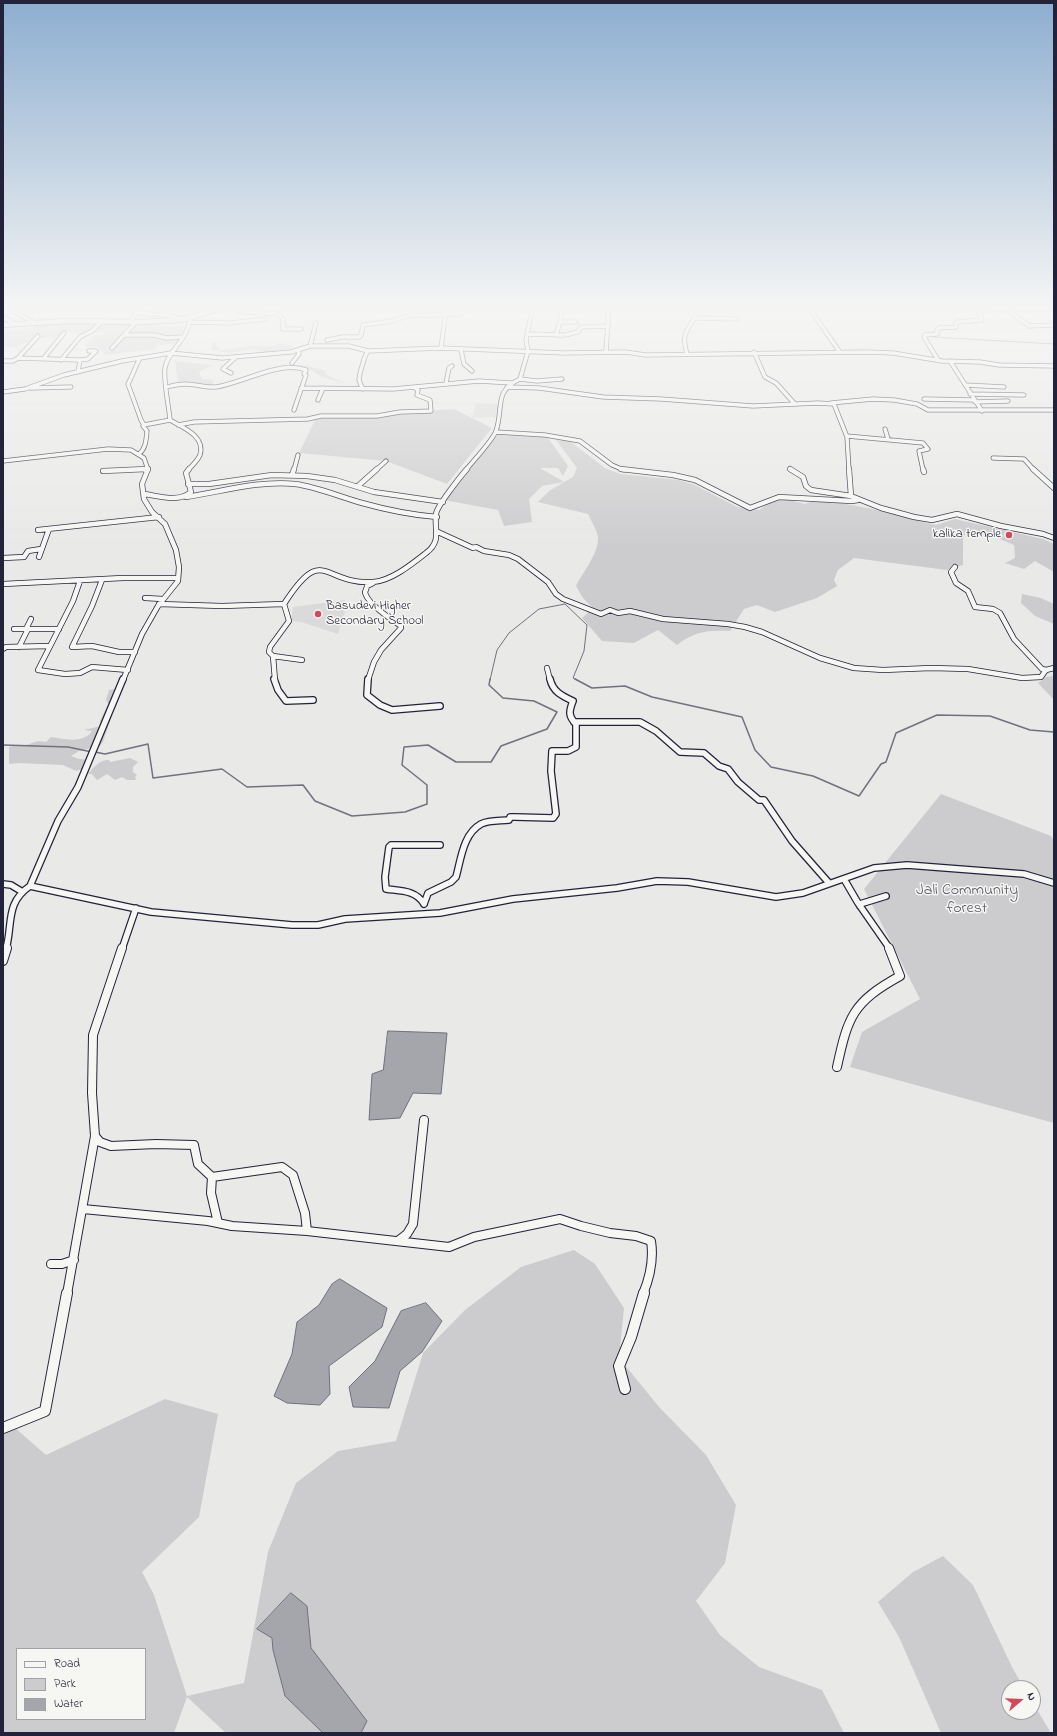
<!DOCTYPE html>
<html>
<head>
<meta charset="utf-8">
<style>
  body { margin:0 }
  #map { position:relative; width:1057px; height:1736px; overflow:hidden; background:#e9e9e7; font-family:"Indie Flower",sans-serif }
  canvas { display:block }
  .frame { position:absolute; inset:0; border:4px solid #22223b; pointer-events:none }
  .legend { position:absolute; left:16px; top:1648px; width:130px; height:72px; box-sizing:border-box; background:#f6f6f2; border:1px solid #a1a1a9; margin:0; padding:5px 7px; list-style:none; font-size:12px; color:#22223b }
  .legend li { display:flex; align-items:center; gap:8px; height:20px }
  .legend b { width:20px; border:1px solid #a1a1a9 }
  .north { position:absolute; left:1001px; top:1680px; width:40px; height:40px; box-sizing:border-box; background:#f6f6f2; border:1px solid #a1a1a9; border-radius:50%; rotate:71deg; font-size:11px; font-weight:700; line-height:16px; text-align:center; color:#22223b }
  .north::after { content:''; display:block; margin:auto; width:14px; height:18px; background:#d1495b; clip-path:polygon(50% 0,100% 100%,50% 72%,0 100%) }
</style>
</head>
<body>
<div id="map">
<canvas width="1057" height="1736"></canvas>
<div class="frame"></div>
<ul class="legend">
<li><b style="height:5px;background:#f6f6f2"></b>Road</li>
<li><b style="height:11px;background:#ccccce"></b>Park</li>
<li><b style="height:11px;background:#a5a5ac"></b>Water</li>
</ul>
<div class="north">N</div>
</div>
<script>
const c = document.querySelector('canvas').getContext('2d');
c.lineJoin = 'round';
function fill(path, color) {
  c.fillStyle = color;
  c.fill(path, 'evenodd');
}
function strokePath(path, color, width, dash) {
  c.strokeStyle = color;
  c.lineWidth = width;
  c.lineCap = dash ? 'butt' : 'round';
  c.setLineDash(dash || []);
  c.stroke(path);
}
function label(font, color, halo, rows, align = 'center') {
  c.font = font + ' "Indie Flower",sans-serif';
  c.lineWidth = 3;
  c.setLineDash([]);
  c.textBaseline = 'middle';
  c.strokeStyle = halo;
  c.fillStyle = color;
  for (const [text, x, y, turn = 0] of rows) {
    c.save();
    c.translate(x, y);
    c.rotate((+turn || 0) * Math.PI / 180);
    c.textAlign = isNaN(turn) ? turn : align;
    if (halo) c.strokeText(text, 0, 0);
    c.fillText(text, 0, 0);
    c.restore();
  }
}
fill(new Path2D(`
  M476 403 499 404 497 417 472 418Z
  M345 600 347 605 338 634 301 622 291 621 293 607Z`), '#dadada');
fill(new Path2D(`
  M157 322 160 326 186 327 176 343 157 346 155 349 105 355 98 347 85 346 95 335H102L105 332 81 334 63 332 60 337 38 338 14 348 3 346V326L4 330C15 330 32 332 40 323Z
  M215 342 220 350C230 350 238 347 248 346 259 345 271 349 280 343L294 346 286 350 264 352 255 349 230 353 212 350 211 343Z
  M175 361 213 365 199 372 202 379 214 380 211 386 178 385Z
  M293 365H303L324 370 328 376 348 384 322 377 307 368 290 367Z
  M454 409 492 428 447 484 386 461 299 453 316 418Z
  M500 432 546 435 568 466 563 476 558 468H540L564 482 573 477 577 468 556 440 571 442 605 468 620 474 679 480 695 485 737 507 759 510 772 501 785 499 805 504 818 499 873 509 936 525 955 519 1043 539 1054 544V572L1035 561 1024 569 1005 563 1015 558 1014 545 995 537 966 532 963 539V565L947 570 854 558 838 570 834 580 837 586 817 598 775 612 757 605 744 609 730 631C709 630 694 631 677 645L658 630 634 643 602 641 582 618 593 608 583 598 576 586C583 572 599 553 598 537 597 530 591 521 588 514L538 502 549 491 564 482 542 486 529 499 532 522 504 526 498 510 444 500Z
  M1022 594 1041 598 1054 604V624L1035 616 1021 603Z
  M1054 676V700L1038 683 1046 677Z
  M121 688 103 742 100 746 79 751 71 756 79 759 93 760 91 766 76 771 63 765 19 763 9 764V747C15 745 20 745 26 745 34 743 36 740 46 742L51 737C65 739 83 744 92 731L84 730 101 726 100 721 108 704 106 699 109 690Z
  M130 758 138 762 133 767V772L137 775 135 777 136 780H127L122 777 115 780 107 774 97 780 92 774H88C94 767 99 760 109 760L110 762Z
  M941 794 1051 836 1054 841V1123L850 1067 862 1032 920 999 864 889Z
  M574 1250 595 1264 624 1308 619 1358 660 1408 706 1455 736 1505 725 1563 696 1601 720 1635 759 1667 822 1690 844 1733H226L187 1697 174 1733H3V1430L14 1427 46 1455 165 1399 218 1414 199 1517 142 1572 154 1595 187 1696 244 1683 268 1552 296 1483 338 1451 396 1441 423 1353 465 1310 521 1267ZM17 1649H145V1719H17Z
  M943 1556 973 1585 1012 1667 1024 1688H1009V1712H1033V1703L1051 1733H941L899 1637 878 1602 913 1572Z`), '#ccccce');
const water = new Path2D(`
  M388 1031 447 1033 441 1094 413 1093 400 1118 369 1120 372 1074 383 1070Z
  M340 1279 387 1308 382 1327 329 1366 330 1394 320 1405 287 1403 274 1396 292 1354 297 1322 319 1305 332 1284Z
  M426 1303 442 1321 422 1352 400 1371 389 1408 353 1407 349 1387 375 1361 401 1311Z
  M291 1593 307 1606 311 1648 367 1721 361 1733H323L285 1696 273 1650 272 1638 257 1629Z`);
fill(water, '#a5a5ac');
strokePath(water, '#71717f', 1);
strokePath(new Path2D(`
  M933 337 1054 344
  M490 680 497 650 509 633 539 609 565 604 587 625 584 651 573 678 577 680`), '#71717f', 1);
strokePath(new Path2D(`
  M575 679 592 688 625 686 652 697 742 717 755 750 771 767 813 776 859 796 881 764 886 762 896 733 937 715 990 716 1030 730 1054 732
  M3 745 68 747 92 752
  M95 752 105 754 148 744 153 778 222 769 247 787 303 785 315 801 352 816 405 812 427 804V785L402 765 404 747 428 745 456 762H491L501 746 547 729 557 712 534 701 503 698 489 685 490 679`), '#71717f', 1.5);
const streetFar4 = new Path2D(`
  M19 306 14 311 34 323
  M808 306 839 351
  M226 307 244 312 278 314 283 319V329H301
  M974 307 989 309H1054
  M1008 310 1029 326 1054 325
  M136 313 164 315 187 319
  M3 317 15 324
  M696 318 737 319
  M131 322 136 313 134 306
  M190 322 230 323 265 319
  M560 322H576
  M527 334 565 335 578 332 581 327 609 326
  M124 335H154L167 338 183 337
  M556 335 561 318V307
  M327 340 343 337H359L361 335 363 325 393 321 406 316 459 314 464 312 465 306
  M310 346 316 323
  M112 348 136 322
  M441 348 446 311
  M461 350 464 364 472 371
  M606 352 609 306
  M754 352 765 377 776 383 794 403
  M687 354C679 328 693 329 697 310L716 306
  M18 358 38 336
  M140 358C135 367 133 375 128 384L141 420 144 425 170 420
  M43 359 64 333
  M61 360 80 337 92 331 102 321
  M80 360 88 359 96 351H89
  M938 360 924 337 925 335 937 334V330L939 328 956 327V323L958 322 982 320 980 314 971 306
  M3 361H13L18 358 80 360 78 372
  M950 361 982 411
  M292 363 299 354 298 350
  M231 373 223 369 236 357
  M520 379 537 381 562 379
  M446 383 449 368 452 366
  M965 385 1004 387
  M166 387C172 386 178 384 185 384 195 384 206 388 216 387 243 383 280 360 306 370L304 374 306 375 294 410
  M507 387 539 388 603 397 661 399 753 406 818 403 834 404 847 437 849 470
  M30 388 71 387
  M301 388 393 389 479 381 511 383
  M363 389C361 386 360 383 359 380 359 375 365 354 368 351
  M3 392 25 389 64 375 122 361 171 353 222 358 291 352 310 346H349L368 351 441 348 565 353 625 352 646 355 867 352 893 353 942 361 980 362 999 365 1054 366
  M970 394 1024 395
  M924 399 974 400
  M318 400 323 388
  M975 402 1008 401
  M831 403 873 399 894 400 917 404 928 410H1054
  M178 425 194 422 308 419 321 416H377L400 412 431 411 430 400 417 395 418 390 415 388
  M885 429 888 439
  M496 432 545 435 580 441 612 465 624 470
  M847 436 923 443 928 449 919 451 923 470
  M139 454C146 448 146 440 147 431L143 426 144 425
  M993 458 1024 459 1034 470
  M3 461 108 449 131 450 144 458 148 470
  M790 469 791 470
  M145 470 148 468
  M188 470C192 466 198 460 200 455 206 436 182 427 170 420 169 407 163 379 165 368 168 350 188 340 190 319
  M294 470 298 455
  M376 470 386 461
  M466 470C473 461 493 440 496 431 504 408 493 391 520 379L528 351 526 340 533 306`);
const streetFar3 = new Path2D(`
  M621 469 673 475 695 480 750 508 779 497 852 501 858 500
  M790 469 803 477 806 486 811 490 851 496
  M849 469 851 496 881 508 914 517 932 520 957 514 1001 526 1043 534 1054 538
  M923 469 924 472
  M1033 469 1054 488
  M103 471 147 469
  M292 475 294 469
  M188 484H209L272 475 307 476 335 480 374 492 443 502
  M358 486 377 469
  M144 494C159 496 178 503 191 492L186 473 189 469
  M186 497C220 492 260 480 295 484 318 487 340 497 362 503 387 510 412 515 437 517
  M38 530 159 517
  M438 532 473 548 476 547 484 551 509 555 518 559 548 582 556 594 563 599 601 614 610 610 618 613 630 611 663 619 728 624 745 627 762 632 820 658 854 668 883 670 931 668 968 669 1022 678 1041 677 1046 670 1054 668
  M39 557 49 529
  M3 558 24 557 28 551 41 549
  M955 567 951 572 956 583 968 591 975 607 993 609 1000 613 1014 639 1042 669 1046 670
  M102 580 92 606 72 647 92 646 119 652H135
  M80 581 73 601 38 670 65 674 80 673 92 667 128 670
  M3 584 123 578H177
  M145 598 163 599
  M159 604 222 606 284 604C324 542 322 585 373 582 391 581 412 564 426 553 442 541 434 530 436 514 437 506 460 477 467 469
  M14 629H59
  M26 629 31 619
  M19 647 28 629
  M3 649 6 647 50 646
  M273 656 302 660
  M547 668 550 680
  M123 680 142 634 158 606 178 581 179 567 176 550 165 524 152 512 144 499 142 484 148 469
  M275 680 273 656 269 652 270 647 289 621 284 604
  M368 680 374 662 381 650 401 628V626C392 620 366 603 365 592 365 592 367 587 367 586L373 583`);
const streetFar2 = new Path2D(`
  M274 679 278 690 286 701 313 700
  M368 679 367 695 380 705 392 710 440 706
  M574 722H640L656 731 680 752 704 753 719 766 728 769 738 782 759 800H764L792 841 829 883
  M844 879 858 903 890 949
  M3 884 11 885 21 891
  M30 886 58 821 78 787 123 679
  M424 904 428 893 451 882 456 877C461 859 463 834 481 824 489 820 500 821 509 820L510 817H515L553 818 556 814 551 771 552 751H568L576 747V724C568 716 569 711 573 701 562 696 553 692 550 679
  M424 904C416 890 400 891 386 889L385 877 389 847 391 845H440
  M860 906V904L886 896
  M6 949C13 924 5 903 30 886L151 912 292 925H318L345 919 440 913 513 899 617 888 657 881 688 882 776 897 803 893 874 868 907 865 1024 874 1054 883
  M122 949 136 908`);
const streetFar1 = new Path2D(`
  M3 961 7 948
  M837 1067C848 1016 853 1002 900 976L889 948
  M95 1136 100 1142 111 1146 156 1144 194 1145 198 1164 212 1177 282 1167 293 1175 305 1213 307 1231
  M212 1177 211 1193 218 1223
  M83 1209 208 1221 232 1226 307 1231 449 1247 474 1237 560 1219 581 1226 610 1233 636 1236 651 1241C654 1260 650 1277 643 1294
  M398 1241 407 1234 413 1224 424 1120
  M51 1264H62L74 1260
  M67 1294 95 1136 92 1093 93 1035 122 948`);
const street = new Path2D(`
  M625 1389 619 1366 631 1337 644 1293
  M3 1428 45 1411 67 1293`);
const secondary = new Path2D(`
  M3 325 68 321 140 322 181 320 228 306`);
strokePath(streetFar4, '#22223b', 5);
strokePath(streetFar3, '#22223b', 6);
strokePath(streetFar2, '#22223b', 8);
strokePath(streetFar1, '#22223b', 10);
strokePath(street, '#22223b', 12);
strokePath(secondary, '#22223b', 6);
strokePath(streetFar4, '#f6f6f2', 3.5);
strokePath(streetFar3, '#f6f6f2', 4.5);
strokePath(streetFar2, '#f6f6f2', 5.5);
strokePath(streetFar1, '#f6f6f2', 8);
strokePath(street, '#f6f6f2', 10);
strokePath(secondary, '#f6f6f2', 4.5);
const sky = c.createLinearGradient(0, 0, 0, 549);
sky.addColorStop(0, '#8daed0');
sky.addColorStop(0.56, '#f5f5f4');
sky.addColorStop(1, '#f5f5f400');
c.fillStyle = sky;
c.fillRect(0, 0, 1057, 549);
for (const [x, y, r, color] of [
  [1009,535,4,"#d1495b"],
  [318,614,4,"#d1495b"]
]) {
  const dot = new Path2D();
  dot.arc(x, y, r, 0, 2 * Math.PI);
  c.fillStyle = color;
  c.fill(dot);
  strokePath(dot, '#f6f6f2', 1.5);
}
label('13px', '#22223b', '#f6f6f2', [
  ["kalika temple",1001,535],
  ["Basudevi Higher",326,607,"left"],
  ["Secondary School",326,622,"left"]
], 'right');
label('16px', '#555567', '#f6f6f2', [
  ["Jali Community",967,891],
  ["forest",967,909]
]);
</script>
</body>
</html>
